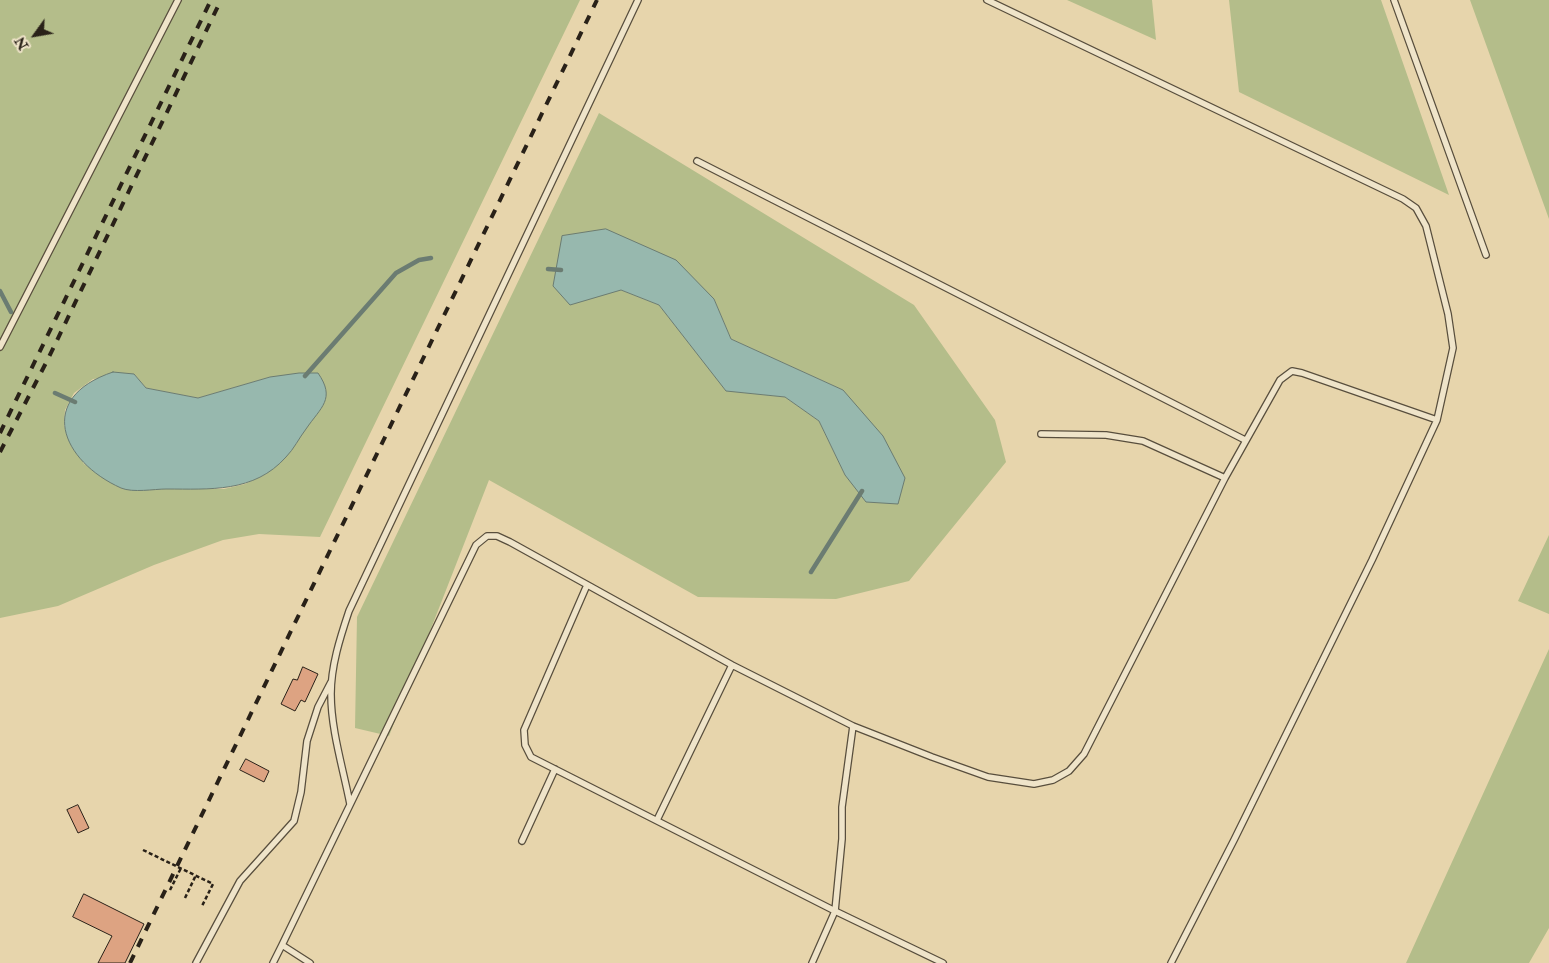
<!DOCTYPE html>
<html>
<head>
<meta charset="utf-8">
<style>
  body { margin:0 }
  #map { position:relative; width:1549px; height:963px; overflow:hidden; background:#e7d5ac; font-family:"IM FELL Double Pica",serif }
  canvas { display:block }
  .north { position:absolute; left:10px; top:10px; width:50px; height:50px; -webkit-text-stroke:4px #efe4c9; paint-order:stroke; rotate:238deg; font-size:14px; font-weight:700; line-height:20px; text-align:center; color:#292118 }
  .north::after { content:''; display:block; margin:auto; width:18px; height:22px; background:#292118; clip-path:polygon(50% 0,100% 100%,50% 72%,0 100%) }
</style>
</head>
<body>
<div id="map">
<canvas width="1549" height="963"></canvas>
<div class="north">N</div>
</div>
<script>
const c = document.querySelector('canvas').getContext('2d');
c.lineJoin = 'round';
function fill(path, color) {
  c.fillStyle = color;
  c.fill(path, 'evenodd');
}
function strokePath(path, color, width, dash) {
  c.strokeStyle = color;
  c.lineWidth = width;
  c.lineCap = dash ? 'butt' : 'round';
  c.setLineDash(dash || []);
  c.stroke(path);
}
fill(new Path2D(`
  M0 0H580L320 537 259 534 223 540 154 565 58 606 0 618ZM134 374 146 388 198 398 270 377 266 474 245 484 224 489H123L84 464 64 426 65 410 74 393 93 379Z
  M1067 0H1152L1156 40Z
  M1229 0H1381L1449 195 1239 92Z
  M1470 0H1549V219Z
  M599 113 914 305 995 420 1006 462 909 581 836 599 698 597 489 480 389 736 355 728 357 617ZM621 290 714 299 731 339 843 390 845 475 819 421 785 397 726 390 659 305Z
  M1549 535V614L1518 601Z
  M1549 649V928L1529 963H1406Z`), '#b4bd8a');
const water = new Path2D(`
  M606 229 676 260 714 299 731 339 843 390 883 436 905 478 898 504 866 502 845 475 819 421 785 397 726 391 659 305 621 290 570 305 553 286 562 236Z
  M113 372 134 374 146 388 198 398 270 377 299 373H318C336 399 321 407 306 429 299 438 294 449 286 457 254 493 210 489 166 489 154 489 133 493 121 488 61 461 35 398 113 372Z`);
fill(water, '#97b8ae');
strokePath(water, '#6b7c72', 1);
strokePath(new Path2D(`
  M548 269 561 270
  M0 291 11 312
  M305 376 396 273 419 260 431 258
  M55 393 75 402
  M811 572 862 491`), '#6b7c72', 4.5);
const building = new Path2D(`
  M303 667 318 674 305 702 301 700 295 711 281 704 293 679 297 680Z
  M246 759 269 771 264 782 240 770Z
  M78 805 89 828 78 833 67 810Z
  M84 894 144 924 125 963H98L112 936 73 917Z`);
fill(building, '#dda382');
strokePath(building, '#292118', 1);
const service = new Path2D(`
  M987 0 1403 199 1416 208 1426 226 1448 314 1453 348 1437 420 1372 560 1234 840 1171 963
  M1394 0 1486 255
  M697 161 1245 440
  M0 347 178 0
  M1041 434 1106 435 1143 441 1225 478
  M587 585 524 730 525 745 531 757 835 911 943 963
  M350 804C343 768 331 730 331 694 331 666 340 638 349 611L638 0
  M657 820 732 665
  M522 841 555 769
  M196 963 240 881 294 821 301 792 307 741 318 707 331 682
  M273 963 282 945
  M310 963 282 945 476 545 487 536H497L510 542 732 665 853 726 932 757 988 777 1034 784 1053 780 1069 771 1084 754 1225 478 1280 380 1292 371 1302 373 1437 420
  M812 963 835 911 842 839V807L853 726`);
strokePath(service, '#584e3d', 8);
strokePath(new Path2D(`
  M170 890 181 868
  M185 898 196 875`), '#292118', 2.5, [4, 2.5]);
strokePath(service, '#efe4c9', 5.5);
strokePath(new Path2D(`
  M0 433 211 0
  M0 452 48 359 221 0
  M130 963 597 0`), '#292118', 4, [9, 9]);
strokePath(new Path2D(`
  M143 850 213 884 202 906`), '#292118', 2.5, [4, 2.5]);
</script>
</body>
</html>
